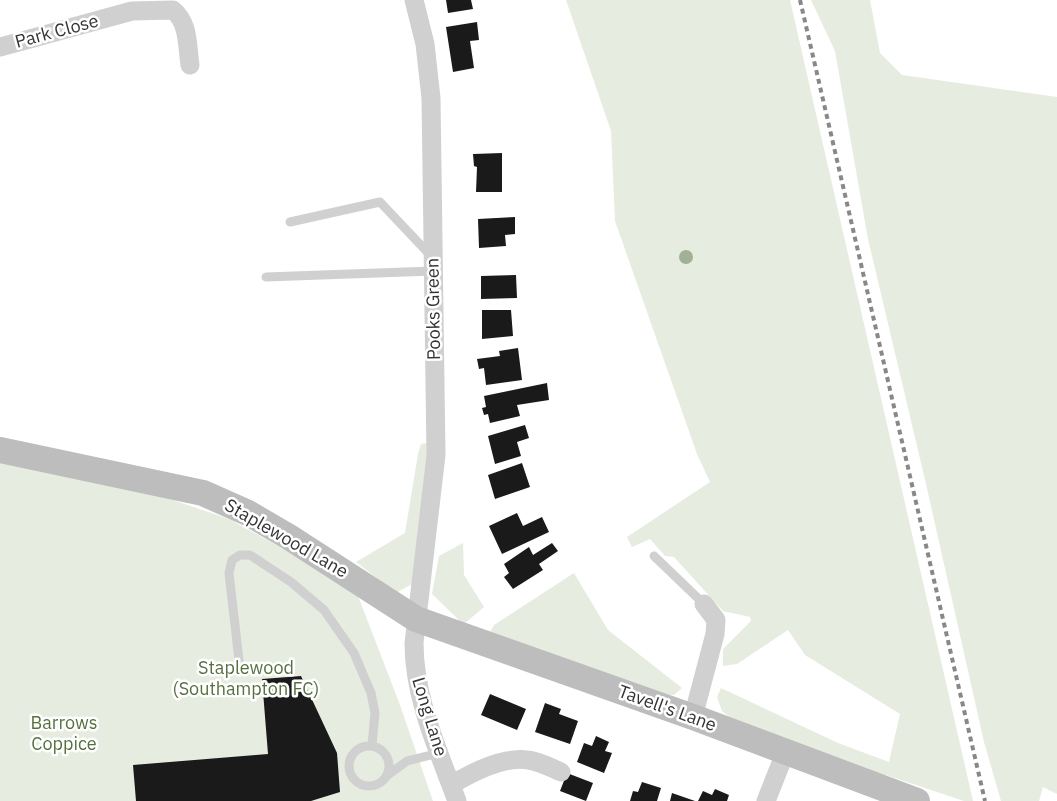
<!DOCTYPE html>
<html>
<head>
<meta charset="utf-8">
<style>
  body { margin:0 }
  canvas { display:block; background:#fff }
</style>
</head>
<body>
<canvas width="1057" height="801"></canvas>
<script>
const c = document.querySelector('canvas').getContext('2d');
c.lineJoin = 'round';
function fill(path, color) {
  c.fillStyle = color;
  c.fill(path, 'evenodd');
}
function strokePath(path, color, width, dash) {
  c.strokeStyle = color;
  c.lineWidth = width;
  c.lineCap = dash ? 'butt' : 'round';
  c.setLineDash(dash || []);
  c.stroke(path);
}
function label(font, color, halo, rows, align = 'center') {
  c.font = font + ' "IBM Plex Sans",sans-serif';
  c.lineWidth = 5;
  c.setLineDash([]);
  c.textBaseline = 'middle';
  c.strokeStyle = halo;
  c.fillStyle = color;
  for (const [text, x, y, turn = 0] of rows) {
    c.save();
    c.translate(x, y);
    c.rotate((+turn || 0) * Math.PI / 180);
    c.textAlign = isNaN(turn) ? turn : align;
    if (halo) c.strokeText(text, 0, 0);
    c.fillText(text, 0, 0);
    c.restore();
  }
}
fill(new Path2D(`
  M566 0H790L973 801H964L886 775V781L738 724 722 711 717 697 721 688 838 743 889 762 900 714 805 655 788 630 737 664 723 666V649L751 621 750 617 723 611 674 557 665 556 650 539 632 547 627 537 710 482 697 454 615 221 611 131Z
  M811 0H870L880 53 902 75 1057 97V794L1043 787 1039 801H1001L984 742 926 484 868 239 835 51Z
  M428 443 412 584 396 593 356 562 405 533 418 454 421 444Z
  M0 461 84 470 229 519 355 588 400 705 433 801H0Z
  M463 543 464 575 484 607 465 623 460 621 432 594 439 556Z
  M574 573 608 630 682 688 674 695H661L489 634 494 625Z`), '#e6ecdf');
fill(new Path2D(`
  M446 0H471L473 9 448 13Z
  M477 22 479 40 470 41 474 68 453 72 446 27Z
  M502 153V192H476L477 167 474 166 473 154Z
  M515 217V234L505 235 506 246 479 248 478 219Z
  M516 275 517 298 481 299V276Z
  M482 310H511L513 336 482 339Z
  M518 348 522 380 486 385 484 368 479 369 477 359 500 356 499 351Z
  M547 383 549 400 517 405 520 416 490 423 488 414 484 415 482 408 486 407 484 396Z
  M525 425 529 438 517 442 521 456 495 464 488 436Z
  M522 463 530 487 495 499 488 475Z
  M517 513 523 526 542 517 549 532 502 554 489 526Z
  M552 543 558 551 539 564 543 570 513 589 504 577 509 573 504 564 529 547 533 555Z
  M301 676 337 753 340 792 311 801H136L133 765 268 754 262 679Z
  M490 694 526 709 517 730 481 715Z
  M545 703 561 709 559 714 578 721 570 744 535 732Z
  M596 736 609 742 605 751 612 753 604 773 577 762 584 743 592 746Z
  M567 773 593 783 586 801 560 791Z
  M642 782 661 788 657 801H630L633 791 638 792Z
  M715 789 729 795 727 801H698L703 791 712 795Z
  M672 793 695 801H670Z`), '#1a1a1a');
strokePath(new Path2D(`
  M290 222 380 202 432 257
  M266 277 433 271
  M654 556 704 604
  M240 669 229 573 232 560 240 555H250L291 582 324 610 354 653 371 693 375 713 372 745
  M349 766a20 20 0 1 1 40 0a20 20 0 1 1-40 0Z
  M388 775 407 761 439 753`), '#d0d0d0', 9);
strokePath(new Path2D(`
  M414 0 425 44 431 98 436 455 414 643C414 698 438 750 457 801
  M0 47 132 11 173 10C189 23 187 45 190 65
  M693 717 715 634 716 620 704 604
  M451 785C471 773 504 756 528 760 539 761 551 768 561 772
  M766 801 785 753`), '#d0d0d0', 19);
strokePath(new Path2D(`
  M0 450 203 493 248 513 289 537 416 619 693 717 917 801`), '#bdbdbd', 26);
strokePath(new Path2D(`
  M800 0 985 801`), '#888', 4, [5, 4]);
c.fillStyle = '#a2b095';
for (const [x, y] of [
  [686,257]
]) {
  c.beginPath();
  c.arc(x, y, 7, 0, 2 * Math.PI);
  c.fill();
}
label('18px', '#333', '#fff', [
  ["Park Close",57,32,-15],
  ["Pooks Green",434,309,-91],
  ["Staplewood Lane",286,539,30],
  ["Tavell's Lane",667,709,20],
  ["Long Lane",429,717,73]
]);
label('18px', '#56703f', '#fff', [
  ["Staplewood",246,669],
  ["(Southampton FC)",246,690],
  ["Barrows",64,724],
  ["Coppice",64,745]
]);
</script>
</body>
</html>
